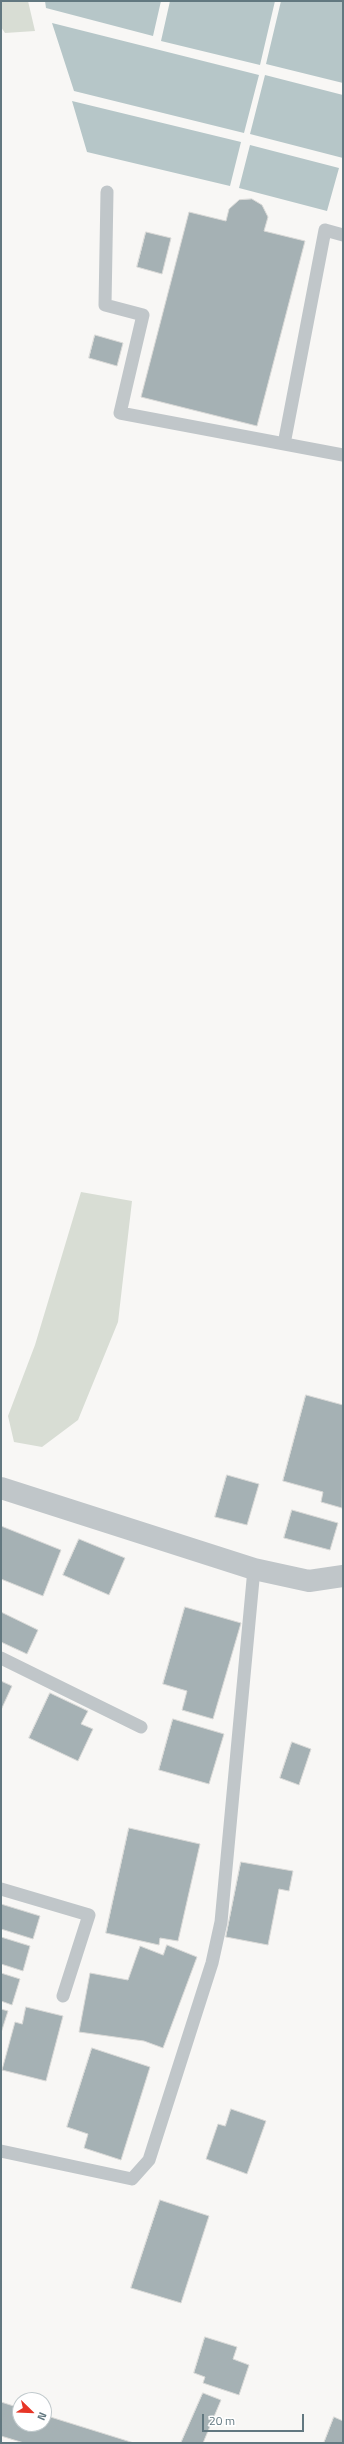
<!DOCTYPE html>
<html>
<head>
<meta charset="utf-8">
<style>
  body { margin:0 }
  #map { position:relative; width:344px; height:2444px; overflow:hidden; background:#f8f7f5; font-family:"Titillium Web",sans-serif }
  canvas { display:block }
  .frame { position:absolute; inset:0; border:2px solid #627880; pointer-events:none }
  .north { position:absolute; left:12px; top:2392px; width:40px; height:40px; box-sizing:border-box; background:#fff; border:1px solid #c0c9cc; border-radius:50%; rotate:113deg; font-size:11px; font-weight:700; line-height:16px; text-align:center; color:#627880 }
  .north::after { content:''; display:block; margin:auto; width:14px; height:18px; background:#e73526; clip-path:polygon(50% 0,100% 100%,50% 72%,0 100%) }
  .scale { position:absolute; left:202px; top:2414px; width:102px; height:18px; box-sizing:border-box; border:2px solid #627880; border-top:0; padding-left:5px; font-size:12px; line-height:14px; white-space:nowrap; color:#627880; -webkit-text-stroke:3px #fff; paint-order:stroke }
</style>
</head>
<body>
<div id="map">
<canvas width="344" height="2444"></canvas>
<div class="frame"></div>
<div class="north">N</div>
<div class="scale">20 m</div>
</div>
<script>
const c = document.querySelector('canvas').getContext('2d');
c.lineJoin = 'round';
function fill(path, color) {
  c.fillStyle = color;
  c.fill(path, 'evenodd');
}
function strokePath(path, color, width, dash) {
  c.strokeStyle = color;
  c.lineWidth = width;
  c.lineCap = dash ? 'butt' : 'round';
  c.setLineDash(dash || []);
  c.stroke(path);
}
fill(new Path2D(`
  M1 1H28L35 31 5 33 1 27Z
  M81 1192 132 1201 118 1322 78 1420 42 1447 14 1442 8 1416 35 1345Z`), '#d8ddd4');
fill(new Path2D(`
  M45 1H161L153 36 46 8Z
  M170 1H275L260 65 161 41Z
  M281 1H343V83L266 64Z
  M52 23 259 75 244 133 74 91Z
  M265 75 343 95V158L250 134Z
  M72 101 241 142 230 186 87 152Z
  M250 145 339 168 327 211 239 188Z`), '#b6c6c8');
const building = new Path2D(`
  M252 199 262 205 268 217 264 231 305 241 257 426 141 397 189 212 226 221 229 209 239 200Z
  M146 232 171 238 162 274 137 267Z
  M95 335 123 343 117 366 89 358Z
  M306 1395 343 1405 342 1508 321 1502 323 1492 283 1481Z
  M227 1475 259 1484 247 1525 215 1517Z
  M292 1510 338 1523 330 1550 284 1538Z
  M1 1526 61 1550 43 1596 1 1579Z
  M79 1539 125 1558 109 1595 63 1575Z
  M185 1607 241 1623 213 1719 182 1710 187 1691 163 1684Z
  M1 1612 38 1630 27 1654 1 1642Z
  M1 1681 12 1686 1 1710Z
  M50 1693 88 1711 81 1724 93 1729 78 1761 29 1738Z
  M173 1719 224 1734 209 1784 159 1770Z
  M292 1742 311 1749 299 1785 280 1778Z
  M129 1828 200 1844 178 1941 160 1938 159 1945 106 1933Z
  M241 1862 293 1871 289 1891 279 1889 268 1945 226 1937Z
  M1 1904 40 1916 33 1939 1 1929Z
  M1 1937 30 1946 23 1971 1 1964Z
  M167 1945 197 1957 163 2048 144 2041 79 2032 90 1973 128 1980 140 1946 163 1955Z
  M1 1973 20 1979 12 2005 1 2001Z
  M26 2007 63 2016 46 2081 2 2070 15 2022 22 2024Z
  M1 2009 8 2011 1 2033Z
  M92 2048 150 2067 121 2160 84 2148 88 2134 67 2127Z
  M231 2109 266 2121 247 2174 206 2159 218 2124 225 2126Z
  M160 2200 209 2216 181 2303 131 2288Z
  M205 2337 237 2347 233 2359 249 2365 239 2395 203 2383 205 2377 194 2373Z
  M203 2393 221 2400 203 2443H181Z
  M1 2402 20 2408V2424H44V2415L134 2443H24L1 2436Z
  M334 2417 343 2421V2443H324Z`);
fill(building, '#a5b1b4');
strokePath(building, '#d9d9d7', 1);
strokePath(new Path2D(`
  M107 192 105 305 143 315 120 413 343 455
  M284 444 325 230 343 235
  M1 1658 141 1727
  M1 1889 89 1915 63 1996
  M1 2151 132 2179 149 2160 212 1963 221 1922 254 1569`), '#c0c6c9', 13);
strokePath(new Path2D(`
  M1 1488 254 1569 309 1581 343 1576`), '#c0c6c9', 22);
</script>
</body>
</html>
